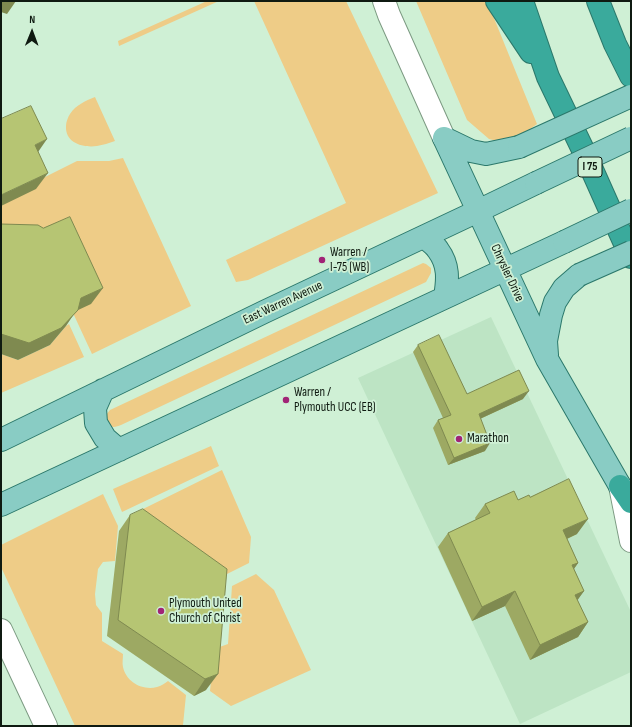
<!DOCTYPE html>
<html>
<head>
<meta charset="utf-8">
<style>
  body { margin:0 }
  #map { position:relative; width:632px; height:727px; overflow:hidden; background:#cff0d5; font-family:"Sofia Sans Condensed",sans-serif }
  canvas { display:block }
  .frame { position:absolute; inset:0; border:2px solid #0f1a11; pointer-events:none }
  .north { position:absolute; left:12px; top:12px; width:40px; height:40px; -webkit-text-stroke:3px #cff0d5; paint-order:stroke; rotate:1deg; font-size:11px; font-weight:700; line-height:16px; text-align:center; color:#0f1a11 }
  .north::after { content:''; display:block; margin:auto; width:14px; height:18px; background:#0f1a11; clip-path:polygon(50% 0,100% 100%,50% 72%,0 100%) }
</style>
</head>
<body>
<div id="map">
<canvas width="632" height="727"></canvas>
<div class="frame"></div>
<div class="north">N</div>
</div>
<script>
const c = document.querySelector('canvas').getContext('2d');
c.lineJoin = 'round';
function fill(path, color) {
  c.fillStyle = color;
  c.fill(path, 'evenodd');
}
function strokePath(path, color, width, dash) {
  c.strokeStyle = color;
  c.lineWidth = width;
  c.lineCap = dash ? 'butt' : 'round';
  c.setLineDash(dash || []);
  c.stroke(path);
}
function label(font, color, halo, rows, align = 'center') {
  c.font = font + ' "Sofia Sans Condensed",sans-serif';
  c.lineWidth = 3.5;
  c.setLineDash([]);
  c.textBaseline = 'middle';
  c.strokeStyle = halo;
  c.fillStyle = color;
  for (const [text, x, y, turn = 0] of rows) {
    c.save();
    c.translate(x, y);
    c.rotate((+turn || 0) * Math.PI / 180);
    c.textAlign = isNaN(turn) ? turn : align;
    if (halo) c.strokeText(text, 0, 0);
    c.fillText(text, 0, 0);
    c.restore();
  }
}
fill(new Path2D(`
  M491 317 631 612V672L520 724 358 378Z`), '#bde4c4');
fill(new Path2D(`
  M207 1H219L119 46 118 41Z
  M254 1H346L438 193 248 280 236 282 226 260 346 203Z
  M416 1H487L537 124 526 132 514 138 498 141 489 139 467 120Z
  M95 97 115 141C109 143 103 145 97 146 83 148 65 143 66 126 66 122 68 117 70 114 76 105 85 101 95 97Z
  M123 158 191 306 92 354 73 313 1 241V206L33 183 77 161H109Z
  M423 263 426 264 431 268V273L426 282 121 425C116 427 113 428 108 425L105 416 110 410Z
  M69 324 84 357 1 393V354L18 360 50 345 66 326Z
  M211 446 219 466 122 512 113 489Z
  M222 470 251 537 249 563 227 574 148 526 143 509Z
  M103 494 118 526 115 561 103 562 98 569 95 594 96 605 102 613V641L123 654C123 659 122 663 123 667 126 682 143 691 157 687 161 686 165 683 168 681L186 695 183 725 180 726H75L1 567V545Z
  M256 574 274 590 311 670 231 706 210 691 214 649 228 644 232 586Z`), '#eecc87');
const minor = new Path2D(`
  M384 1 389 15 444 138
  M620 486 631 541
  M1 630 46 726`);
const major = new Path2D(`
  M444 138 547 359 620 486
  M444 138 471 151 486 154 519 147
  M424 237C429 241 435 245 438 250 449 265 448 279 445 297
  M547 355 546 341 551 315 555 302 564 288 579 275
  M103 390 95 408 96 423 105 438 119 450
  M1 440 264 312 478 211 536 183
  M1 505 564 242`);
const highway = new Path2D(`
  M497 1 531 52
  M522 1 548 77 585 154 631 257
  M598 1 615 44 631 76
  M620 486 631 502`);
strokePath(minor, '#7c9a82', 24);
strokePath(major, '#2b786b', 24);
strokePath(highway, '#2b786b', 24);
strokePath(minor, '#fff', 22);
strokePath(major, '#89ccc4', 22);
strokePath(highway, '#3aaa9c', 22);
const majorBridge = new Path2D(`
  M519 147 631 96
  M536 183 631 138
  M564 242 631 210
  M579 275 631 252`);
strokePath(majorBridge, '#2b786b', 24, []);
strokePath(majorBridge, '#89ccc4', 22);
fill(new Path2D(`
  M418 345 467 394 523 399 480 419 485 451 448 465 433 428 438 420 443 418 413 352Z
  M530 497 577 534 567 539 578 563 574 569 584 591 577 600 588 622 578 637 530 660 505 606 472 621 438 547 448 533 476 520 475 518 485 504 518 500Z
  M130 515 227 569 206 690 194 696 107 636 119 531Z`), '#9da963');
fill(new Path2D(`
  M1 1H16L7 14 1 12Z
  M47 139 36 155 35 145Z
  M48 173 36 189 1 206V195Z
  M103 288 91 304 76 311 66 326 50 345 18 360 1 354V334Z
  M529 391 523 399 473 422 479 414Z
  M490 443 485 451 448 465 454 458Z
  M588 519 577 534 553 545 563 530Z
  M578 563 568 577 572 565Z
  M515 591 505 606 472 621 482 607Z
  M584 591 574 605 575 595Z
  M588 622 578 637 530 660 540 645Z
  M218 674 206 690 194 696 205 679Z`), '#7f8a50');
const building = new Path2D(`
  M31 106 47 139 35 145 48 173 1 195V119Z
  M70 217 103 288 81 298 78 310 61 328 29 343 1 334V224L38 225 43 228Z
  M439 335 467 394 519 370 529 391 479 414 490 443 454 458 438 420 451 415 418 345Z
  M569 479 588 519 563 530 578 563 572 565 584 591 575 595 588 622 540 645 515 591 482 607 448 533 490 513 485 504 514 491 518 500 529 495 530 497Z
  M143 509 227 569 218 674 205 679 118 620 130 515Z`);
fill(building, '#b6c573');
strokePath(building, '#7f8a50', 1);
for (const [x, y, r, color] of [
  [322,260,4,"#a12376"],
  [286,400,4,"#a12376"],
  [459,439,4,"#a12376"],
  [161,611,4,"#a12376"]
]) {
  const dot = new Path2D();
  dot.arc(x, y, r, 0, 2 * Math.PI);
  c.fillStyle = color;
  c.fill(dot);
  strokePath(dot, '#cff0d5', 1.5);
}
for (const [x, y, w] of [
  [590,167,24]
]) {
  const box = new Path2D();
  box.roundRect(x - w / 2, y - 10, w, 20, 3);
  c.fillStyle = '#cff0d5';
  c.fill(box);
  strokePath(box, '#0f1a11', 1);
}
label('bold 12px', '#0f1a11', null, [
  ["I 75",590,167]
]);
label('13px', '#0f1a11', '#cff0d5', [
  ["Warren /",330,253],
  ["I-75 (WB)",330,268],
  ["Warren /",294,393],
  ["Plymouth UCC (EB)",294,408],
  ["Marathon",467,439],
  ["Plymouth United",169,604],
  ["Church of Christ",169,619]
], 'left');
label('13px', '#0f1a11', '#cff0d5', [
  ["Chrysler Drive",507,273,65],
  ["East Warren Avenue",283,303,-25]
]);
</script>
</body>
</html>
